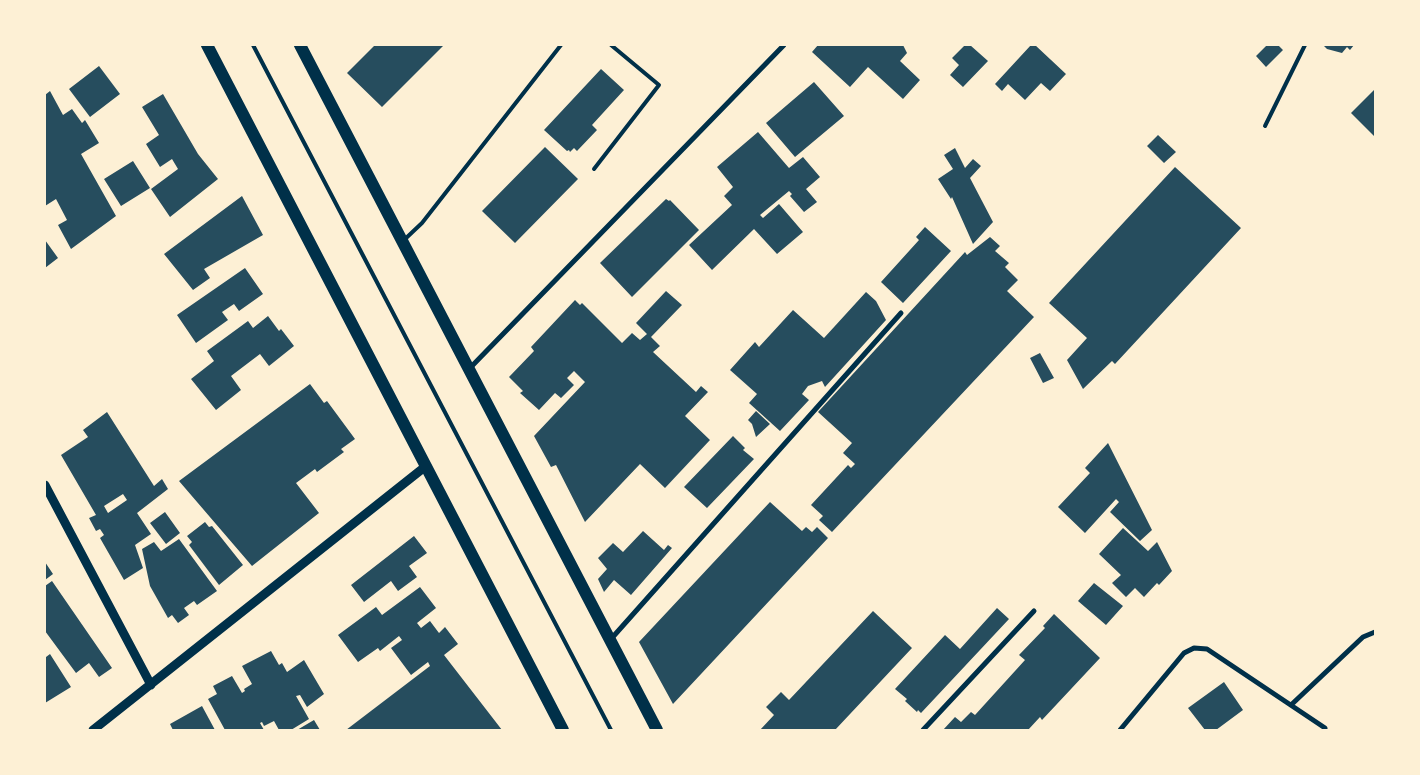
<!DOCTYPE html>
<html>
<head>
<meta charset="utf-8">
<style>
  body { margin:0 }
  #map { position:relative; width:1420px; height:775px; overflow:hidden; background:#fdf0d5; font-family:Karla,sans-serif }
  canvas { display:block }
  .frame { position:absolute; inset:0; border:46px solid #fdf0d5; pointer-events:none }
</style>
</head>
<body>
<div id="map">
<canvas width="1420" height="775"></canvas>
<div class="frame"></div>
</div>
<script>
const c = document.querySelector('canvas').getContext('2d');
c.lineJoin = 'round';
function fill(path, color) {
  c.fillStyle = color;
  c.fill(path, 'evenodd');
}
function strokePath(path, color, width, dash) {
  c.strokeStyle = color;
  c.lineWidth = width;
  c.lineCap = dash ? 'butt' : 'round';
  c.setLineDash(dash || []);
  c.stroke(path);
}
fill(new Path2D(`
  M375 45H444L382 107 347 73Z
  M818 45H903L907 53 900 61 920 80 903 99 868 67 850 87 812 52Z
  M965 45H970L988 61 963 87 950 75 959 65 952 58Z
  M1031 45H1035L1066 74 1050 91 1041 83 1025 100 1008 84 1002 91 995 84Z
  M1267 45H1278L1283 50 1266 67 1256 56Z
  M1323 45H1354L1350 50 1347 47 1342 53 1327 49Z
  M99 66 120 94 90 117 69 89Z
  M601 69 624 90 592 125 597 130 577 151 574 148 570 152 569 150 567 151 544 130Z
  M814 82 844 116 795 157 766 123Z
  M1374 90 1375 91V137L1351 113Z
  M50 91 63 115 72 109 82 123 85 120 99 143 81 154 116 216 71 249 58 225 67 220 56 199 45 206V95Z
  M163 94 198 154 218 179 170 217 151 189 178 169 172 159 160 167 146 144 159 135 142 107Z
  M758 132 789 168 803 157 820 177 806 189 817 202 804 212 790 196 792 194 789 191 760 215 763 218 779 204 803 232 777 254 754 229 712 270 689 245 732 205 724 196 733 187 717 167Z
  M1158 135 1176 152 1164 163 1147 146Z
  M545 147 578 179 515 243 482 211Z
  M955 148 965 168 973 159 981 166 970 178 993 222 973 244 952 197 951 199 938 179 953 169 944 155Z
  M133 161 150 188 121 206 104 179Z
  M1175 167 1241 228 1115 364 1112 361 1083 389 1067 360 1087 338 1049 303Z
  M242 196 263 235 204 269 210 278 193 290 164 254Z
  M666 199 669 201 670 200 699 230 632 297 600 263Z
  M925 227 951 251 903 303 881 282 919 240 916 237Z
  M990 237 1000 246 995 251 1009 263 1005 267 1018 280 1007 291 1034 317 832 532 819 520 823 516 811 505 848 465 851 468 855 464 843 453 852 443 818 412 965 252 967 255Z
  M45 240 58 258 45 268Z
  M245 268 263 294 239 311 234 304 222 312 228 320 196 343 177 315Z
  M666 291 682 305 651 337 660 346 653 352 696 392 701 386 708 392 685 416 710 440 665 488 640 464 585 522 556 465 551 467 534 436 585 382 574 371 567 378 574 385 561 398 555 393 539 410 520 393 523 391 509 377 534 351 531 347 575 300 580 305 582 303 622 343 632 333 640 340 647 334 636 323Z
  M866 292 876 301 886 320 825 387 822 381 808 386 802 394 809 400 780 431 749 403 757 394 730 370 755 342 759 347 793 310 824 338Z
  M268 316 279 331 281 329 294 346 269 366 260 354 231 376 241 390 216 410 191 379 214 361 207 351 248 321 253 328Z
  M1040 353 1054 378 1043 383 1030 358Z
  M310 384 324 403 327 401 355 439 341 449 344 452 317 472 315 469 296 483 319 513 252 566 179 481Z
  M756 411 770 424 756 437 752 424 748 420Z
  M107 412 154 486 162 479 168 489 137 513 151 534 135 545 143 568 124 580 100 538 104 535 100 529 96 531 89 518 96 515 61 455 88 437 83 430ZM123 494 127 500 108 513 104 506Z
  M733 436 745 448 743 450 754 459 707 508 684 487Z
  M1108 443 1152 530 1140 541 1110 512 1119 502 1116 499 1085 533 1058 507 1090 473 1085 468Z
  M770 502 802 531 806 527 812 532 817 527 828 538 673 704 639 642Z
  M165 512 180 533 166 544 150 523Z
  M205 522 209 527 212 526 243 565 219 585 189 545 192 542 187 536Z
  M1123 528 1148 551 1157 542 1172 571 1159 585 1157 583 1144 597 1135 588 1126 597 1112 583 1121 575 1099 554Z
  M643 531 664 550 668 545 672 548 631 595 614 580 604 592 598 579 607 569 598 558 613 543 623 552Z
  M414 536 427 553 409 566 417 577 398 591 391 581 364 602 351 585Z
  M179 539 217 591 197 605 194 601 184 608 189 615 178 623 172 615 168 618 150 586 142 549 154 542 161 551Z
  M45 562 53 574 45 580Z
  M52 581 112 668 99 677 89 663 76 673 45 631V586Z
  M1094 583 1123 606 1106 625 1078 601Z
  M420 587 436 608 417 623 421 628 430 621 439 633 445 627 458 644 444 655 502 730H346L430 666 428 662 411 675 391 648 402 640 399 636 380 651 378 648 358 662 338 635 376 607 382 615Z
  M997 608 1009 619 921 713 918 710 917 712 905 701 907 699 895 689 945 635 960 649Z
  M873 611 912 648 835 730H760L774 715 766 707 781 692 789 700Z
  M1054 614 1100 658 1042 720 1040 717 1028 730H943L955 717 961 722 971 712 975 715 1025 660 1019 655 1045 628 1043 626Z
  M271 651 279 665 282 663 287 672 304 660 324 694 307 707 300 695 296 696 309 719 291 730H279L274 721 264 726 262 722 260 723 264 730H225L208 699 217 694 213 686 232 676 242 693 245 691 244 689 252 684 242 666Z
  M50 654 71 687 45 703V655L46 657Z
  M1224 682 1243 710 1216 730H1205L1188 708Z
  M202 706 215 730H173L170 724Z
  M314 720 320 730H297Z`), '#264d5e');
strokePath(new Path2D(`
  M253 45 611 730
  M1265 126 1305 45
  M594 169 659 85 611 45
  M404 240 422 223 561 45`), '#003049', 4);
strokePath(new Path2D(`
  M469 369 784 45
  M611 639 901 313
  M1291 705 1363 637 1375 632
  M923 730 1034 611
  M1120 730 1184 653 1194 648 1207 649 1325 728V730`), '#003049', 5);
strokePath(new Path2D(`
  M45 485 151 685
  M93 730 426 466`), '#003049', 9);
strokePath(new Path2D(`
  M207 45 563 730
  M300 45 657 730`), '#003049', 12);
</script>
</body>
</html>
